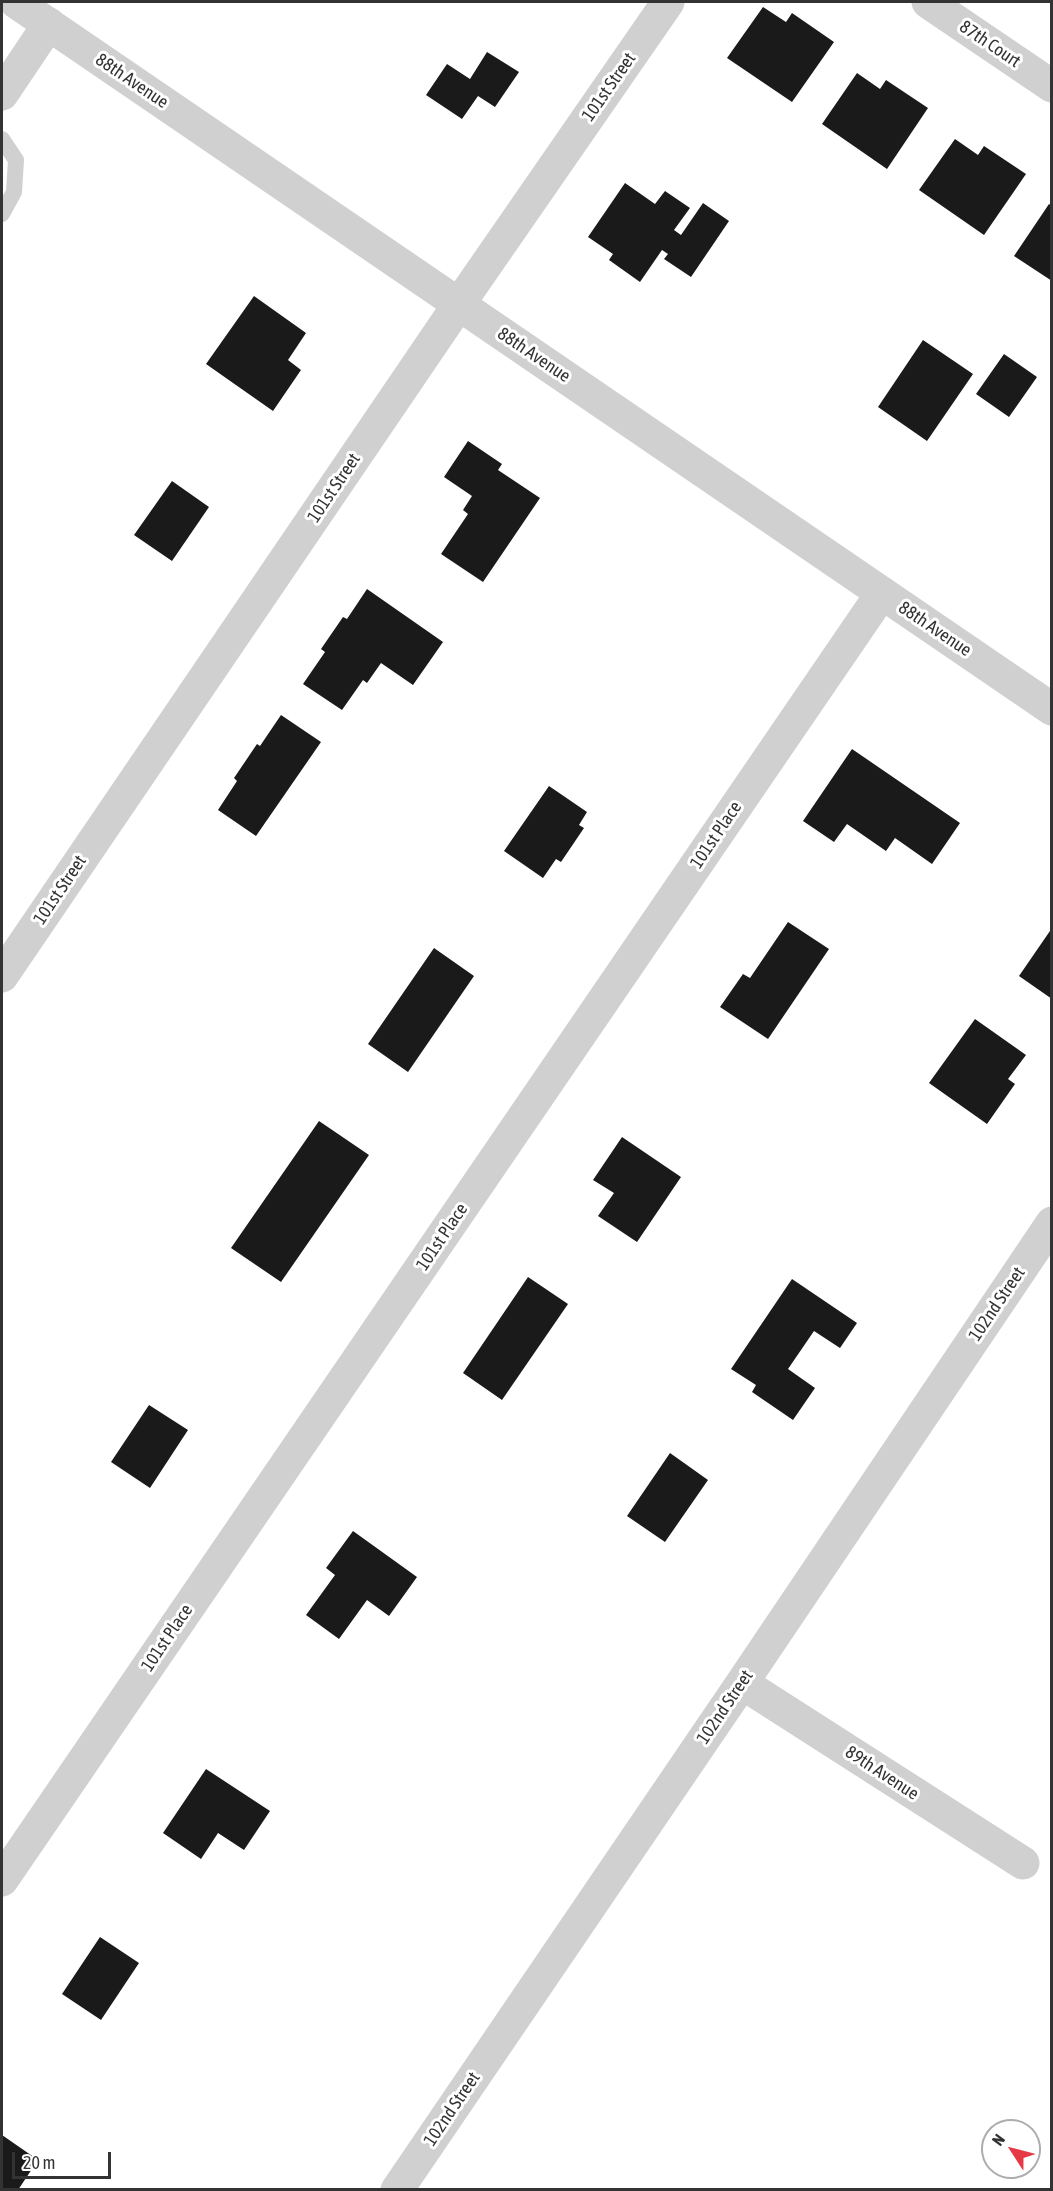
<!DOCTYPE html>
<html>
<head>
<meta charset="utf-8">
<style>
  body { margin:0 }
  #map { position:relative; width:1053px; height:2191px; overflow:hidden; background:#fff; font-family:"Asap Condensed",sans-serif }
  canvas { display:block }
  .frame { position:absolute; inset:0; border:3px solid #333; pointer-events:none }
  .north { position:absolute; left:981px; top:2119px; width:60px; height:60px; box-sizing:border-box; background:#fff; border:2px solid #adadad; border-radius:50%; rotate:306deg; font-size:16px; font-weight:700; line-height:24px; text-align:center; color:#333 }
  .north::after { content:''; display:block; margin:auto; width:21px; height:27px; background:#e63946; clip-path:polygon(50% 0,100% 100%,50% 72%,0 100%) }
  .scale { position:absolute; left:12px; top:2152px; width:99px; height:27px; box-sizing:border-box; border:3px solid #333; border-top:0; padding-left:8px; font-size:18px; line-height:21px; white-space:nowrap; color:#333; -webkit-text-stroke:4px #fff; paint-order:stroke }
</style>
</head>
<body>
<div id="map">
<canvas width="1053" height="2191"></canvas>
<div class="frame"></div>
<div class="north">N</div>
<div class="scale">20 m</div>
</div>
<script>
const c = document.querySelector('canvas').getContext('2d');
c.lineJoin = 'round';
function fill(path, color) {
  c.fillStyle = color;
  c.fill(path, 'evenodd');
}
function strokePath(path, color, width, dash) {
  c.strokeStyle = color;
  c.lineWidth = width;
  c.lineCap = dash ? 'butt' : 'round';
  c.setLineDash(dash || []);
  c.stroke(path);
}
function label(font, color, halo, rows, align = 'center') {
  c.font = font + ' "Asap Condensed",sans-serif';
  c.lineWidth = 6;
  c.setLineDash([]);
  c.textBaseline = 'middle';
  c.strokeStyle = halo;
  c.fillStyle = color;
  for (const [text, x, y, turn = 0] of rows) {
    c.save();
    c.translate(x, y);
    c.rotate((+turn || 0) * Math.PI / 180);
    c.textAlign = isNaN(turn) ? turn : align;
    if (halo) c.strokeText(text, 0, 0);
    c.fillText(text, 0, 0);
    c.restore();
  }
}
fill(new Path2D(`
  M763 7 786 22 792 13 834 42 792 102 727 58Z
  M487 52 519 72 495 107 478 96 462 119 426 95 447 64 470 79Z
  M857 73 880 89 886 80 928 108 887 169 822 124Z
  M955 139 978 155 984 146 1026 174 984 235 919 190Z
  M625 183 655 204 665 191 690 208 674 230 681 235 703 203 729 221 691 277 664 259 668 254 662 250 640 282 609 260 613 254 588 237Z
  M1049 204 1052 206V281L1014 256Z
  M254 296 306 333 288 360 301 370 273 411 206 364Z
  M923 340 973 374 927 441 878 407Z
  M1004 354 1037 377 1009 417 976 394Z
  M468 441 502 464 498 470 540 498 483 582 441 554 468 514 463 510 472 496 444 477Z
  M172 481 209 507 172 561 134 535Z
  M367 589 443 642 413 685 381 663 367 683 363 680 342 710 303 684 325 652 321 649 343 617 347 619Z
  M281 715 321 742 256 836 218 810 237 781 234 778 257 744 260 746Z
  M852 749 960 823 932 864 895 838 886 851 847 824 834 842 803 821Z
  M549 786 587 812 579 825 584 828 561 862 556 859 543 878 504 851Z
  M788 922 829 949 768 1039 720 1007 743 974 750 978Z
  M1052 928V999L1019 976Z
  M434 948 474 976 408 1072 368 1044Z
  M975 1019 1026 1055 1008 1079 1015 1084 987 1124 929 1083Z
  M319 1121 369 1155 281 1282 231 1248Z
  M622 1137 681 1177 637 1242 598 1216 614 1193 593 1180Z
  M528 1277 568 1304 502 1400 463 1373Z
  M792 1279 857 1323 840 1348 814 1331 788 1369 815 1388 793 1420 752 1392 756 1385 731 1369Z
  M149 1405 188 1430 150 1488 111 1462Z
  M670 1453 708 1480 665 1542 627 1516Z
  M353 1531 417 1577 389 1616 367 1600 339 1639 306 1615 335 1575 326 1568Z
  M206 1769 270 1811 244 1850 218 1833 201 1859 163 1833Z
  M100 1937 139 1963 101 2020 62 1994Z
  M2 2135 38 2160 18 2190H2Z`), '#1a1a1a');
strokePath(new Path2D(`
  M2 139 16 160 14 192 2 214`), '#d0d0d0', 16);
strokePath(new Path2D(`
  M928 2 1052 86
  M2 94 49 24
  M2 976 459 304 668 2
  M742 1683 1023 1863
  M2 1880 882 593
  M397 2190 742 1683 1052 1223`), '#d0d0d0', 33);
strokePath(new Path2D(`
  M16 2 1052 709`), '#d0d0d0', 33);
label('18px', '#333', '#fff', [
  ["87th Court",990,44,34],
  ["88th Avenue",132,81,34],
  ["101st Street",609,87,-55],
  ["88th Avenue",534,355,34],
  ["101st Street",334,488,-56],
  ["88th Avenue",935,629,34],
  ["101st Place",716,835,-56],
  ["101st Street",60,890,-56],
  ["101st Place",442,1237,-56],
  ["102nd Street",997,1304,-56],
  ["101st Place",167,1638,-56],
  ["102nd Street",725,1707,-56],
  ["89th Avenue",882,1773,33],
  ["102nd Street",452,2109,-56]
]);
</script>
</body>
</html>
